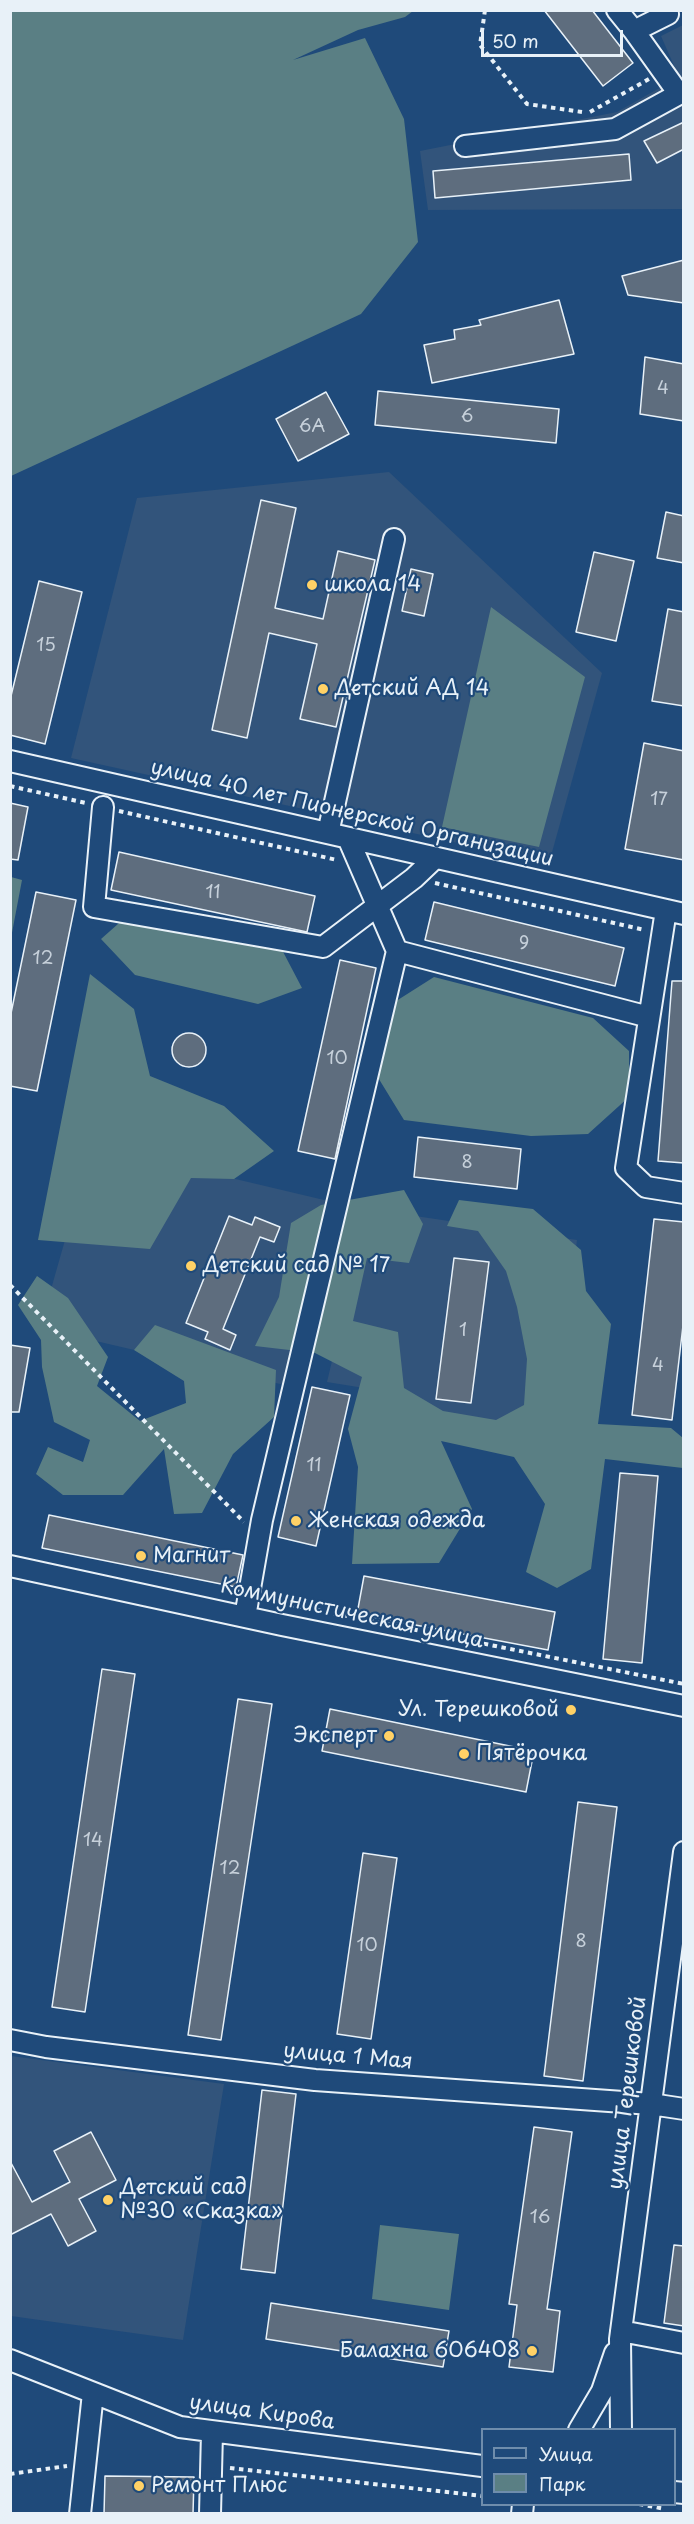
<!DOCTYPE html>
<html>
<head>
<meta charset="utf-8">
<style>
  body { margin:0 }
  #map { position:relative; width:694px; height:2524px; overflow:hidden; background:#1f4a7a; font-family:"Playpen Sans",sans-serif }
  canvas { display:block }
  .frame { position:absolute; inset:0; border:12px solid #e8f1f8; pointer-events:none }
  .legend { position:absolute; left:481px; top:2428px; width:195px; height:78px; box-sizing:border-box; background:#1f4a7a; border:2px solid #6f8dac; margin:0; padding:8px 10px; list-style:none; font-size:18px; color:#e8f1f8 }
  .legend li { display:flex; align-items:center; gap:12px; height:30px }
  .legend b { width:30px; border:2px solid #6f8dac }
  .scale { position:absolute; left:481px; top:30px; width:142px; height:27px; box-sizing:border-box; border:3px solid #e8f1f8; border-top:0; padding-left:8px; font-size:18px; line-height:21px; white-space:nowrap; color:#e8f1f8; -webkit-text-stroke:4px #1f4a7a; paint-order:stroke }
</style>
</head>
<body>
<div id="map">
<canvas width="694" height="2524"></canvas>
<div class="frame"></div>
<ul class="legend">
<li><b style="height:8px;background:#1f4a7a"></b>Улица</li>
<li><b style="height:16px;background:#5a7f84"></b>Парк</li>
</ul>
<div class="scale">50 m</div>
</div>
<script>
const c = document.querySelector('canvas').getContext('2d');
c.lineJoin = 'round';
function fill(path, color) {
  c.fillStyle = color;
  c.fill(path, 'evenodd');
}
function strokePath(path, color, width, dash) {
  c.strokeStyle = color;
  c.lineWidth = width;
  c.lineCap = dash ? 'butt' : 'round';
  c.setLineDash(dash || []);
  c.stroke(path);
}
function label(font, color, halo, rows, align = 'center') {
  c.font = font + ' "Playpen Sans",sans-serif';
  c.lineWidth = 4.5;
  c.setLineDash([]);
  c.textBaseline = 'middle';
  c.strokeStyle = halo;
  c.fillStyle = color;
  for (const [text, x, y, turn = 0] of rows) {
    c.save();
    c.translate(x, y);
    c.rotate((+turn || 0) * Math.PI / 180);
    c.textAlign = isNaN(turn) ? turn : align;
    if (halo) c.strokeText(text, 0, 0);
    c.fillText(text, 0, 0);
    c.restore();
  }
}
fill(new Path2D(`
  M683 25V209L428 210 420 151 617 112 679 77 661 36Z
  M389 472 602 673 549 863 71 758 137 498Z
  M92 1145 341 1204 293 1387 40 1328Z
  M368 1209 577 1240 553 1435 364 1405V1388L327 1382Z
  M11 2056 224 2084 183 2340 11 2316Z`), '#32547b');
fill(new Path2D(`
  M10 11H413L405 17 358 30 293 60 365 38 404 119 418 242 361 314 11 476Z
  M491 607 585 677 539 847 442 827Z
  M11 877 22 880 11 938 10 877Z
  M127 916 280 946 302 988 258 1004 135 975 101 939Z
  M90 974 134 1009 150 1076 224 1106 274 1151 234 1179 191 1178 150 1249 38 1240Z
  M434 977 593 1018 629 1051V1097L588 1134 531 1136 404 1120 374 1071 393 1003Z
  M404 1190 423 1224 409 1263 367 1258 353 1321 398 1332 404 1388 443 1411 496 1420 524 1405 527 1359 517 1307 506 1271 478 1231 447 1226 459 1200 533 1209 581 1250 586 1291 611 1324 598 1424 671 1428 683 1438V1468L605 1459 591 1569 557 1588 526 1572 545 1504 514 1457 441 1441 472 1509 439 1563 352 1564 358 1467 348 1429 362 1377 315 1353 255 1346 279 1297 291 1223 321 1205Z
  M37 1276 68 1298 108 1357 97 1386 140 1421 186 1403 184 1381 134 1350 155 1325 276 1370 274 1417 233 1454 202 1513 174 1514 164 1449 123 1495H63L36 1474 48 1447 83 1462 90 1440 54 1422 42 1367 41 1340 18 1305Z
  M380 2225 459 2234 449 2310 372 2299Z`), '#5a7f84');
const building = new Path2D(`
  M544 10H592L633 63 603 86Z
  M684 122V149L657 163 644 141Z
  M629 154 631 180 435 198 433 171Z
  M684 260V303L628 295 622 276Z
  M559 300 574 354 432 383 424 345 455 339 454 330 481 325 479 320Z
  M645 357 684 364V421L640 414Z
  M378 391 559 409 556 443 375 425Z
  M326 392 349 434 298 461 276 419Z
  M261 500 296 508 275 608 323 619 338 551 375 560 336 727 300 719 317 644 269 633 247 738 212 730Z
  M666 512 684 516V563L657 558Z
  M594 552 634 561 616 641 576 632Z
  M411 569 433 574 424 616 402 611Z
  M39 581 82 592 45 744 10 735V700Z
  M668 609 684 612V706L652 701Z
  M644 743 684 751V860L625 849Z
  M10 803 28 807 18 860 10 859Z
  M119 852 315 896 307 932 111 890Z
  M36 892 76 900 37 1091 10 1086V1018Z
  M434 902 624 948 615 986 425 940Z
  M340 960 376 968 335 1159 298 1151Z
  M672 981H684V1163L658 1161Z
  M172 1050a17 17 0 1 1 34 0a17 17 0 1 1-34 0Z
  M418 1137 521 1149 517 1189 414 1177Z
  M229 1216 252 1225 255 1217 280 1227 274 1242 260 1237 223 1329 236 1335 230 1350 205 1339 208 1332 186 1323Z
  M654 1219 684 1222V1317L672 1420 632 1415Z
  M454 1258 489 1262 471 1403 436 1399Z
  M10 1345 30 1348 19 1412H10Z
  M312 1387 350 1395 316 1546 278 1537Z
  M620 1473 658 1476 642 1663 603 1659Z
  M49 1515 243 1555 236 1587 42 1548Z
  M364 1576 555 1612 548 1650 357 1614Z
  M102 1669 135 1674 85 2012 52 2007Z
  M238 1699 272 1704 221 2040 188 2035Z
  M330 1709 534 1751 526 1792 322 1751Z
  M578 1802 617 1807 583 2081 544 2076Z
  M363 1853 397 1858 371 2039 337 2034Z
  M262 2090 296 2094 275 2273 241 2269Z
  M534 2127 572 2132 547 2309 560 2311 553 2372 509 2367 517 2305 509 2304Z
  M91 2132 116 2180 79 2199 96 2231 68 2246 51 2214 10 2235V2161L32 2202 70 2182 54 2151Z
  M674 2245 684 2246V2326L664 2323Z
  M271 2303 449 2331 443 2367 266 2339Z
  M105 2476 194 2477 193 2514H104Z`);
fill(building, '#5e6d7e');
strokePath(building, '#e8f1f8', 1.5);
const minor = new Path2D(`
  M617 10 634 31 668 14
  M634 31 679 94 684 92
  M465 146 615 129 679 94
  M10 761 684 914
  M103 807 94 907 323 947 414 878 435 858
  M328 833 394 539
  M348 838 397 951 649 1017
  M666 910 626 1168 646 1187 684 1193
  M10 1566 282 1625 684 1706
  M245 1617 262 1520 397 951
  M10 2040 46 2047 315 2080 651 2104 684 2109
  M621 2331 684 2343
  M10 2360 180 2427 482 2466
  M579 2430 602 2391 615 2353
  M621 2430 620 2339 684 1852
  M674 2492 684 2493
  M80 2514 93 2393
  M210 2514 212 2432
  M522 2514 523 2504`);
strokePath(minor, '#e8f1f8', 24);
strokePath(new Path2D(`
  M485 10 480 45 527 104 582 112
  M590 112 649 79
  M10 786 86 803
  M119 811 337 860
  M435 883 645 930
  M10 1285 244 1522
  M272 1601 684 1684
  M230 2468 482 2496
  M10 2474 67 2466
  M639 2504 665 2509`), '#e8f1f8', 4, [4.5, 4.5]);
strokePath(minor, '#1f4a7a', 20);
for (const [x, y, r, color] of [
  [312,585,6,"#ffd166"],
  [323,689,6,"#ffd166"],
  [191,1266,6,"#ffd166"],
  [296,1521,6,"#ffd166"],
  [141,1556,6,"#ffd166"],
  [571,1710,6,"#ffd166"],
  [389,1736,6,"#ffd166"],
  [464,1754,6,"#ffd166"],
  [108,2200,6,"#ffd166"],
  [532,2351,6,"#ffd166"],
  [139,2486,6,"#ffd166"]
]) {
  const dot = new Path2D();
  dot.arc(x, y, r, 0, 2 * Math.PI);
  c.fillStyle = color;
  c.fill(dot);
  strokePath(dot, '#1f4a7a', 2);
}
label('18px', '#c6d0da', null, [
  ["4",663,389],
  ["6",467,417],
  ["6А",312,427],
  ["15",46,646],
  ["17",659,800],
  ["11",213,893],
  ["9",524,944],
  ["12",43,959],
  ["10",337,1059],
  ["8",467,1163],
  ["1",463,1331],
  ["4",658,1366],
  ["11",314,1466],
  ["14",93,1841],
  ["12",230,1869],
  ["8",581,1942],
  ["10",367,1946],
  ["16",540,2218]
]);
label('21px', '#e8f1f8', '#1f4a7a', [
  ["школа 14",324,585],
  ["Детский АД 14",335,689],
  ["Детский сад № 17",203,1266],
  ["Женская одежда",308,1521],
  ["Магнит",153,1556],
  ["Ул. Терешковой",559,1710,"right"],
  ["Эксперт",377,1736,"right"],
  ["Пятёрочка",476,1754],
  ["Детский сад",120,2188],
  ["№30 «Сказка»",120,2212],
  ["Балахна 606408",520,2351,"right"],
  ["Ремонт Плюс",151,2486]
], 'left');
label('21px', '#e8f1f8', '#1f4a7a', [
  ["улица 40 лет Пионерской Организации",352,814,13],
  ["Коммунистическая улица",352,1614,12],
  ["улица 1 Мая",348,2057,5],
  ["улица Терешковой",628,2093,-83],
  ["улица Кирова",262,2413,8]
]);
</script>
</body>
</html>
